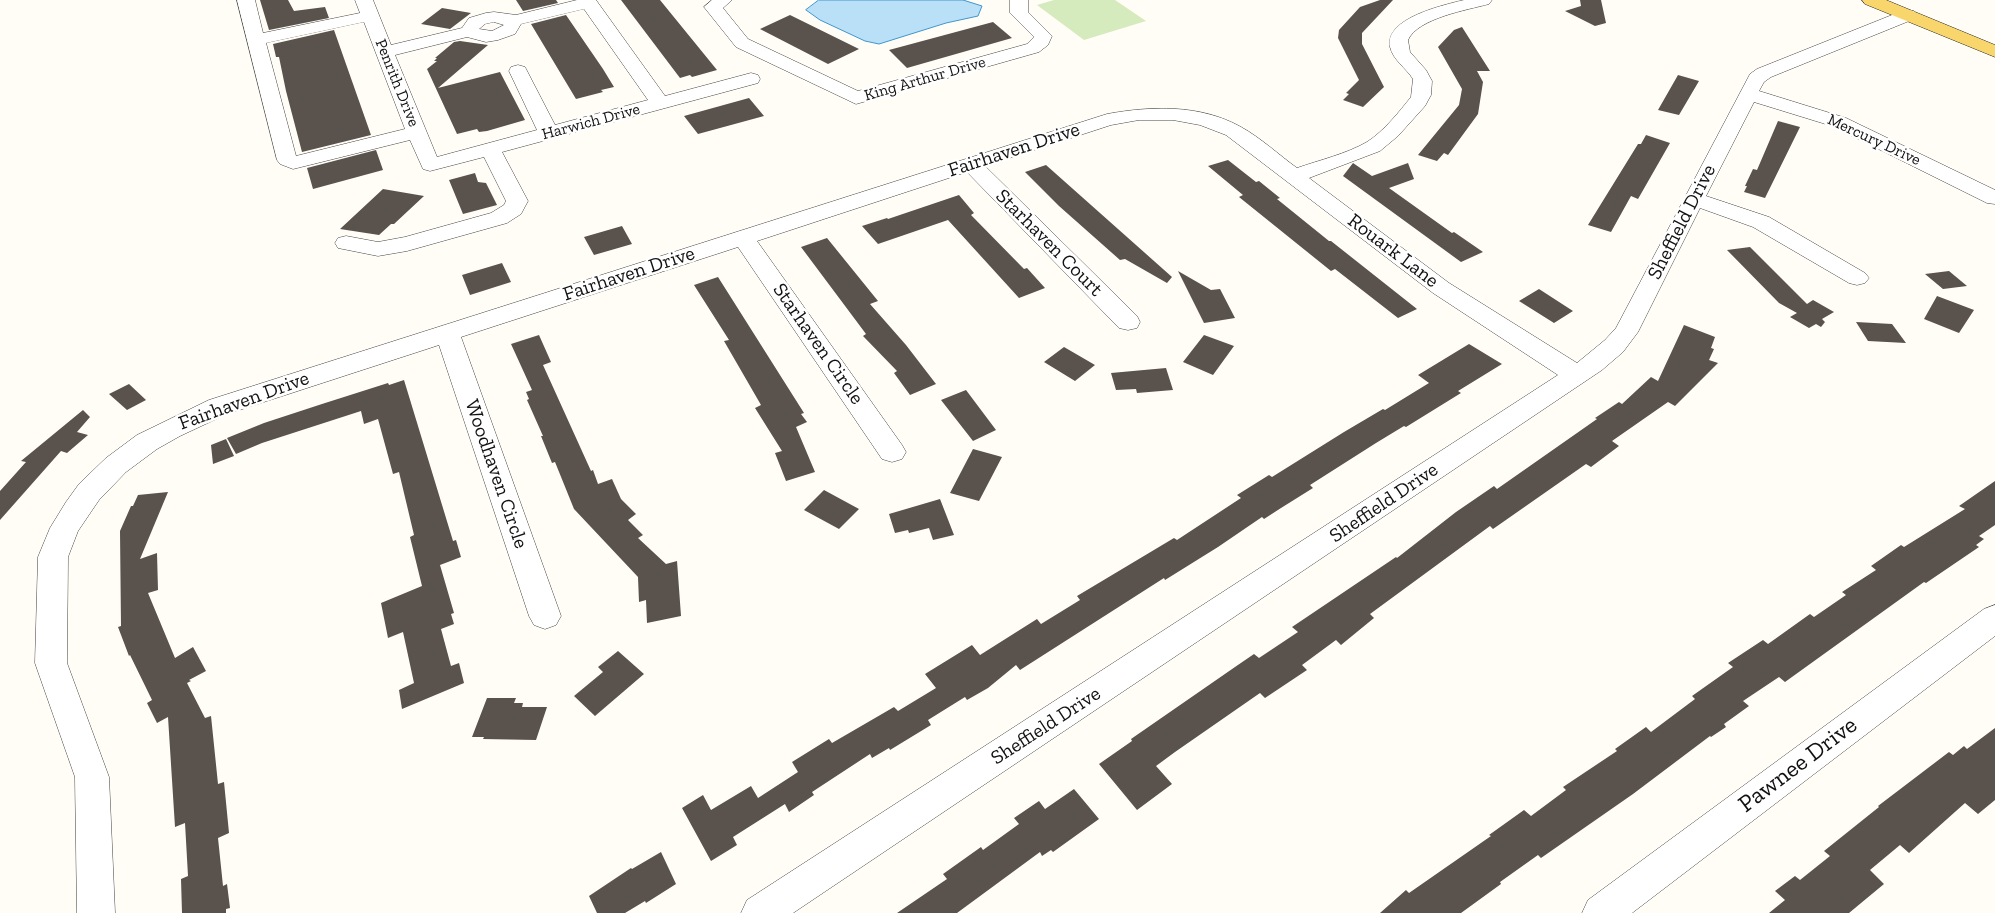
<!DOCTYPE html>
<html>
<head>
<meta charset="utf-8">
<style>
  body { margin:0 }
  canvas { display:block; background:#fffdf5 }
</style>
</head>
<body>
<canvas width="1995" height="913"></canvas>
<script>
const c = document.querySelector('canvas').getContext('2d');
c.lineJoin = 'round';
function fill(path, color) {
  c.fillStyle = color;
  c.fill(path, 'evenodd');
}
function strokePath(path, color, width, dash) {
  c.strokeStyle = color;
  c.lineWidth = width;
  c.lineCap = dash ? 'butt' : 'round';
  c.setLineDash(dash || []);
  c.stroke(path);
}
function label(font, color, halo, rows, align = 'center') {
  c.font = font + ' "Zilla Slab",serif';
  c.lineWidth = 5;
  c.setLineDash([]);
  c.textBaseline = 'middle';
  c.strokeStyle = halo;
  c.fillStyle = color;
  for (const [text, x, y, turn = 0] of rows) {
    c.save();
    c.translate(x, y);
    c.rotate((+turn || 0) * Math.PI / 180);
    c.textAlign = isNaN(turn) ? turn : align;
    if (halo) c.strokeText(text, 0, 0);
    c.fillText(text, 0, 0);
    c.restore();
  }
}
fill(new Path2D(`
  M1054 0H1115L1146 21 1084 40 1037 5Z`), '#d5ebbd');
const water = new Path2D(`
  M819 0H963L982 6 978 16 946 23 879 44 865 41 820 20 806 10Z`);
fill(water, '#b9e0f7');
strokePath(water, '#3f96cf', 1);
fill(new Path2D(`
  M260 0H288L294 11 325 7 329 18 269 30Z
  M516 0H556L558 3 523 11Z
  M621 0H660L717 70 692 77 690 75 680 78Z
  M1380 0H1393L1362 33V44L1384 87 1363 107 1343 100 1349 94 1346 93 1359 80 1338 38 1339 30 1360 7Z
  M1580 0H1601L1606 23 1595 26 1565 11 1581 6Z
  M442 8 471 13 450 29 421 24Z
  M566 15 603 69 614 87 601 90 603 92 576 99 531 24Z
  M790 15 859 49 828 64 760 29Z
  M993 22 1012 38 907 68 889 50Z
  M1462 27 1490 71H1477L1483 82 1478 114 1448 155 1444 153 1437 161 1418 155 1459 105 1462 89 1438 47 1454 30Z
  M334 30 371 135 302 152 286 91 279 57H276L273 44Z
  M460 41 488 45 438 88 500 72 525 120 487 131 479 132 477 129 457 134 427 69 437 61H434L437 58H435L454 42Z
  M1678 75 1699 81 1679 115 1658 110Z
  M749 98 764 116 698 134 684 116Z
  M1778 121 1800 127 1765 198 1744 192 1747 186H1745L1753 169 1757 170Z
  M1646 135 1670 143 1638 199 1631 196 1611 232 1588 225 1638 144H1641Z
  M376 150 383 170 313 189 307 168Z
  M1228 160 1256 182 1259 181 1280 198 1277 199 1329 241H1331L1417 309 1398 318 1335 269 1331 271 1239 197 1243 195 1208 166Z
  M1353 163 1372 176 1408 163 1414 179 1389 188 1452 233 1454 232 1483 252 1461 262 1343 176Z
  M1046 165 1172 277 1167 283 1125 259 1120 260 1059 206 1025 172Z
  M475 173 478 182 486 183 497 205 463 214 449 180Z
  M383 189 424 196 394 224H391L379 235 340 229Z
  M959 195 974 213 971 215 1024 269 1027 268 1045 288 1019 298 948 220 878 244 862 226 887 218 888 219Z
  M622 226 632 244 594 255 584 237Z
  M827 238 878 301 870 304 906 345 936 384 910 395 894 373 897 371 863 336 866 334 801 247Z
  M1750 247 1807 304 1813 300 1834 312 1822 319 1825 322 1821 327 1816 324 1809 328 1790 317 1797 313 1779 303 1727 250Z
  M502 263 511 282 470 295 462 275Z
  M1178 271 1211 290 1220 289 1235 318 1204 323Z
  M1949 271 1967 286 1943 289 1925 274Z
  M718 277 804 413 801 414 807 422 796 427 815 472 786 481 775 453 782 451 755 408 761 405 724 341 729 340 694 285Z
  M1539 289 1573 311 1554 323 1519 301Z
  M1937 296 1974 310 1959 333 1924 319Z
  M1856 322 1892 324 1906 343 1868 341Z
  M1684 325 1715 337 1711 348 1714 349 1709 360 1718 363 1675 406 1668 402 1612 441 1619 446 1591 467 1586 464 1493 529 1490 526 1370 614 1374 618 1341 645 1336 640 1302 665 1307 670 1265 698 1260 693 1175 752 1156 766 1172 784 1137 810 1099 764 1132 741 1131 739 1235 667 1254 654 1259 658 1298 632 1292 627 1396 557 1397 558 1456 512 1494 486 1497 489 1597 419 1595 418 1619 402 1622 404 1651 377 1658 381Z
  M539 335 551 362 543 365 591 471 593 470 598 484 612 479 621 499 636 514 628 520 643 535 638 538 666 564 677 561 681 616 647 623 646 600 639 602 638 577 574 509 555 462 552 463 541 436H543L527 400 529 399 526 392 532 390 511 344Z
  M1204 335 1234 346 1213 375 1183 362Z
  M1469 344 1502 364 1458 391 1461 393 1406 427 1404 426 1376 443 1310 485 1313 488 1281 508 1264 519 1262 517 1218 547 1165 580 1164 578 1020 670 1016 665 988 688 967 700 965 697 928 720 931 725 890 750 889 748 872 758 870 754 812 792 814 795 789 812 785 804 733 837 737 845 711 861 682 808 703 795 711 810 751 786 758 798 798 772 792 762 829 739 832 743 894 707 898 711 936 688 925 674 972 645 980 655 1037 619 1041 624 1080 600 1077 596 1174 538 1177 540 1241 498 1237 495 1269 475 1272 477 1344 432 1383 409 1385 410 1429 383 1418 375Z
  M1064 347 1095 365 1075 381 1044 362Z
  M1166 368 1173 390 1137 393 1136 389 1116 390 1111 373Z
  M404 380 453 541 456 540 461 557 440 565 454 613 451 614 454 624 441 629 451 666 459 663 464 683 402 709 399 690 414 683 403 632 388 638 381 603 422 586 410 537 414 535 399 472 393 474 378 419 364 424 361 411 262 443 236 454 227 438 264 423 322 404 388 383 389 385Z
  M129 384 146 400 127 410 109 394Z
  M966 390 996 430 973 441 941 400Z
  M83 410 90 417 77 432 88 435 67 453 61 451 0 520V491L26 462 21 461Z
  M226 439 234 456 213 464 211 445Z
  M973 449 1002 457 979 501 950 493Z
  M1995 481V525L1979 536 1984 539 1976 545 1979 547 1926 583 1924 582 1785 682 1779 677 1743 701 1749 706 1724 724 1726 727 1711 737 1710 736 1633 794 1541 858 1538 855 1500 882 1501 884 1461 913H1380L1406 890 1409 893 1491 836 1489 835 1524 810 1531 816 1566 790 1563 787 1617 751 1615 749 1646 727 1651 732 1695 699 1692 696 1733 667 1728 663 1763 640 1768 644 1810 614 1814 617 1846 595 1842 592 1876 570 1871 566 1901 545 1904 547 1965 509 1959 506Z
  M824 490 859 509 839 529 804 510Z
  M168 492 140 559 157 553 158 590 148 593 175 658 193 647 206 671 189 680 191 681 187 683 205 718 211 716 218 784 224 782 229 833 218 838 223 886 227 884 230 908 226 909V913H182L181 879 188 876 185 823 175 827 168 717 157 723 147 703 152 700 130 655 129 656 118 627 121 626 120 531 131 506H133L138 495Z
  M940 499 954 535 933 540 929 528 909 533 908 530 895 533 889 514Z
  M618 651 644 674 595 716 574 696 603 672 598 667Z
  M487 698H516L514 703H523L522 707H547L536 740 483 739 484 737H472Z
  M1995 728V800L1978 814 1965 803 1909 853 1900 845 1870 870 1884 884 1849 913H1769L1785 900 1775 891 1795 876 1800 880 1830 856 1824 851 1879 807 1878 806 1949 752 1953 755 1964 746 1967 749Z
  M1074 789 1099 819 1053 852 1051 850 1042 856 1040 852 957 913H897L947 879 943 874 981 847 983 850 1019 824 1014 818 1039 801 1045 809Z
  M661 852 676 884 646 903 645 901 625 913H597L589 896 631 868 632 869Z`), '#5a524d');
const minor = new Path2D(`
  M237 0H255L263 33 360 13 355 0H373L391 45 462 28 469 18 486 13 494 12 516 15 577 0H596L665 96 751 73 758 75 760 79 758 83 502 152 528 201 521 214 507 223 407 251 378 256 338 248 335 243 338 238 346 236 378 242 405 237 491 213 504 205 506 201 484 157 430 171 423 169 410 140 293 169 280 164 277 160ZM584 9 648 100 555 125 525 67 518 65 511 67 509 71 537 130 437 157 395 55 467 37 486 42 498 40 515 34 521 24ZM364 22 405 129 296 156 266 43ZM494 22 504 25 492 31 479 29 485 24Z
  M712 0H732L723 8 748 39 858 91 1027 44 1034 37 1010 13V0H1028V12L1052 36 1048 45 1039 52 856 104 736 47 704 7Z
  M1464 0H1492L1489 4C1467 10 1418 18 1408 40L1410 52 1426 70 1432 81 1431 95 1425 106 1398 136 1380 151 1309 178 1449 283 1577 363 1605 340 1616 328 1750 74 1757 69 1902 11 1908 10 1914 11 1917 15 1914 19 1771 77 1764 82 1759 91 1846 118 1995 190V204L1987 203 1832 126 1754 102 1706 196 1769 217 1865 273 1869 278 1865 283 1857 285 1849 283 1753 227 1700 208 1638 332 1623 352 1602 370 793 913H741L747 900 1558 375 1433 293 1226 135 1200 125 1173 120H1139L1111 125 985 166 1137 316 1140 322 1137 328 1128 330 1119 328 967 172 757 241 902 445 906 452 902 459 892 462 882 459 738 247 461 337 561 616 556 625 545 629 534 625 529 616 439 345 227 414 180 436 157 449 126 472 99 500 78 531 68 557 67 663 109 777 115 913H77L75 777 35 663 38 557 50 528 66 502 79 484 106 458 137 435 209 400 1107 114C1151 106 1200 104 1241 127 1261 138 1279 155 1297 168 1320 160 1346 154 1367 142 1384 131 1399 112 1411 97L1413 79C1406 68 1393 60 1390 47 1384 18 1444 5 1464 0Z
  M1995 605V636L1632 913H1582L1588 900 1984 609Z`);
const major = new Path2D(`
  M1862 0H1886L1995 45V57L1865 4Z`);
strokePath(minor, '#444', 1);
strokePath(major, '#222', 1);
fill(minor, '#fff');
fill(major, '#f9d66b');
label('16px', '#111', '#fff', [
  ["King Arthur Drive",925,79,-16],
  ["Penrith Drive",397,83,68],
  ["Harwich Drive",591,122,-15],
  ["Mercury Drive",1874,140,25]
]);
label('20px', '#111', '#fff', [
  ["Fairhaven Drive",1014,150,-18],
  ["Sheffield Drive",1682,222,-63],
  ["Starhaven Court",1049,243,45],
  ["Rouark Lane",1393,251,37],
  ["Fairhaven Drive",629,274,-18],
  ["Starhaven Circle",818,344,55],
  ["Fairhaven Drive",244,401,-20],
  ["Woodhaven Circle",496,474,71],
  ["Sheffield Drive",1384,503,-34],
  ["Sheffield Drive",1046,726,-33]
]);
label('24px', '#111', '#fff', [
  ["Pawnee Drive",1798,765,-37]
]);
</script>
</body>
</html>
